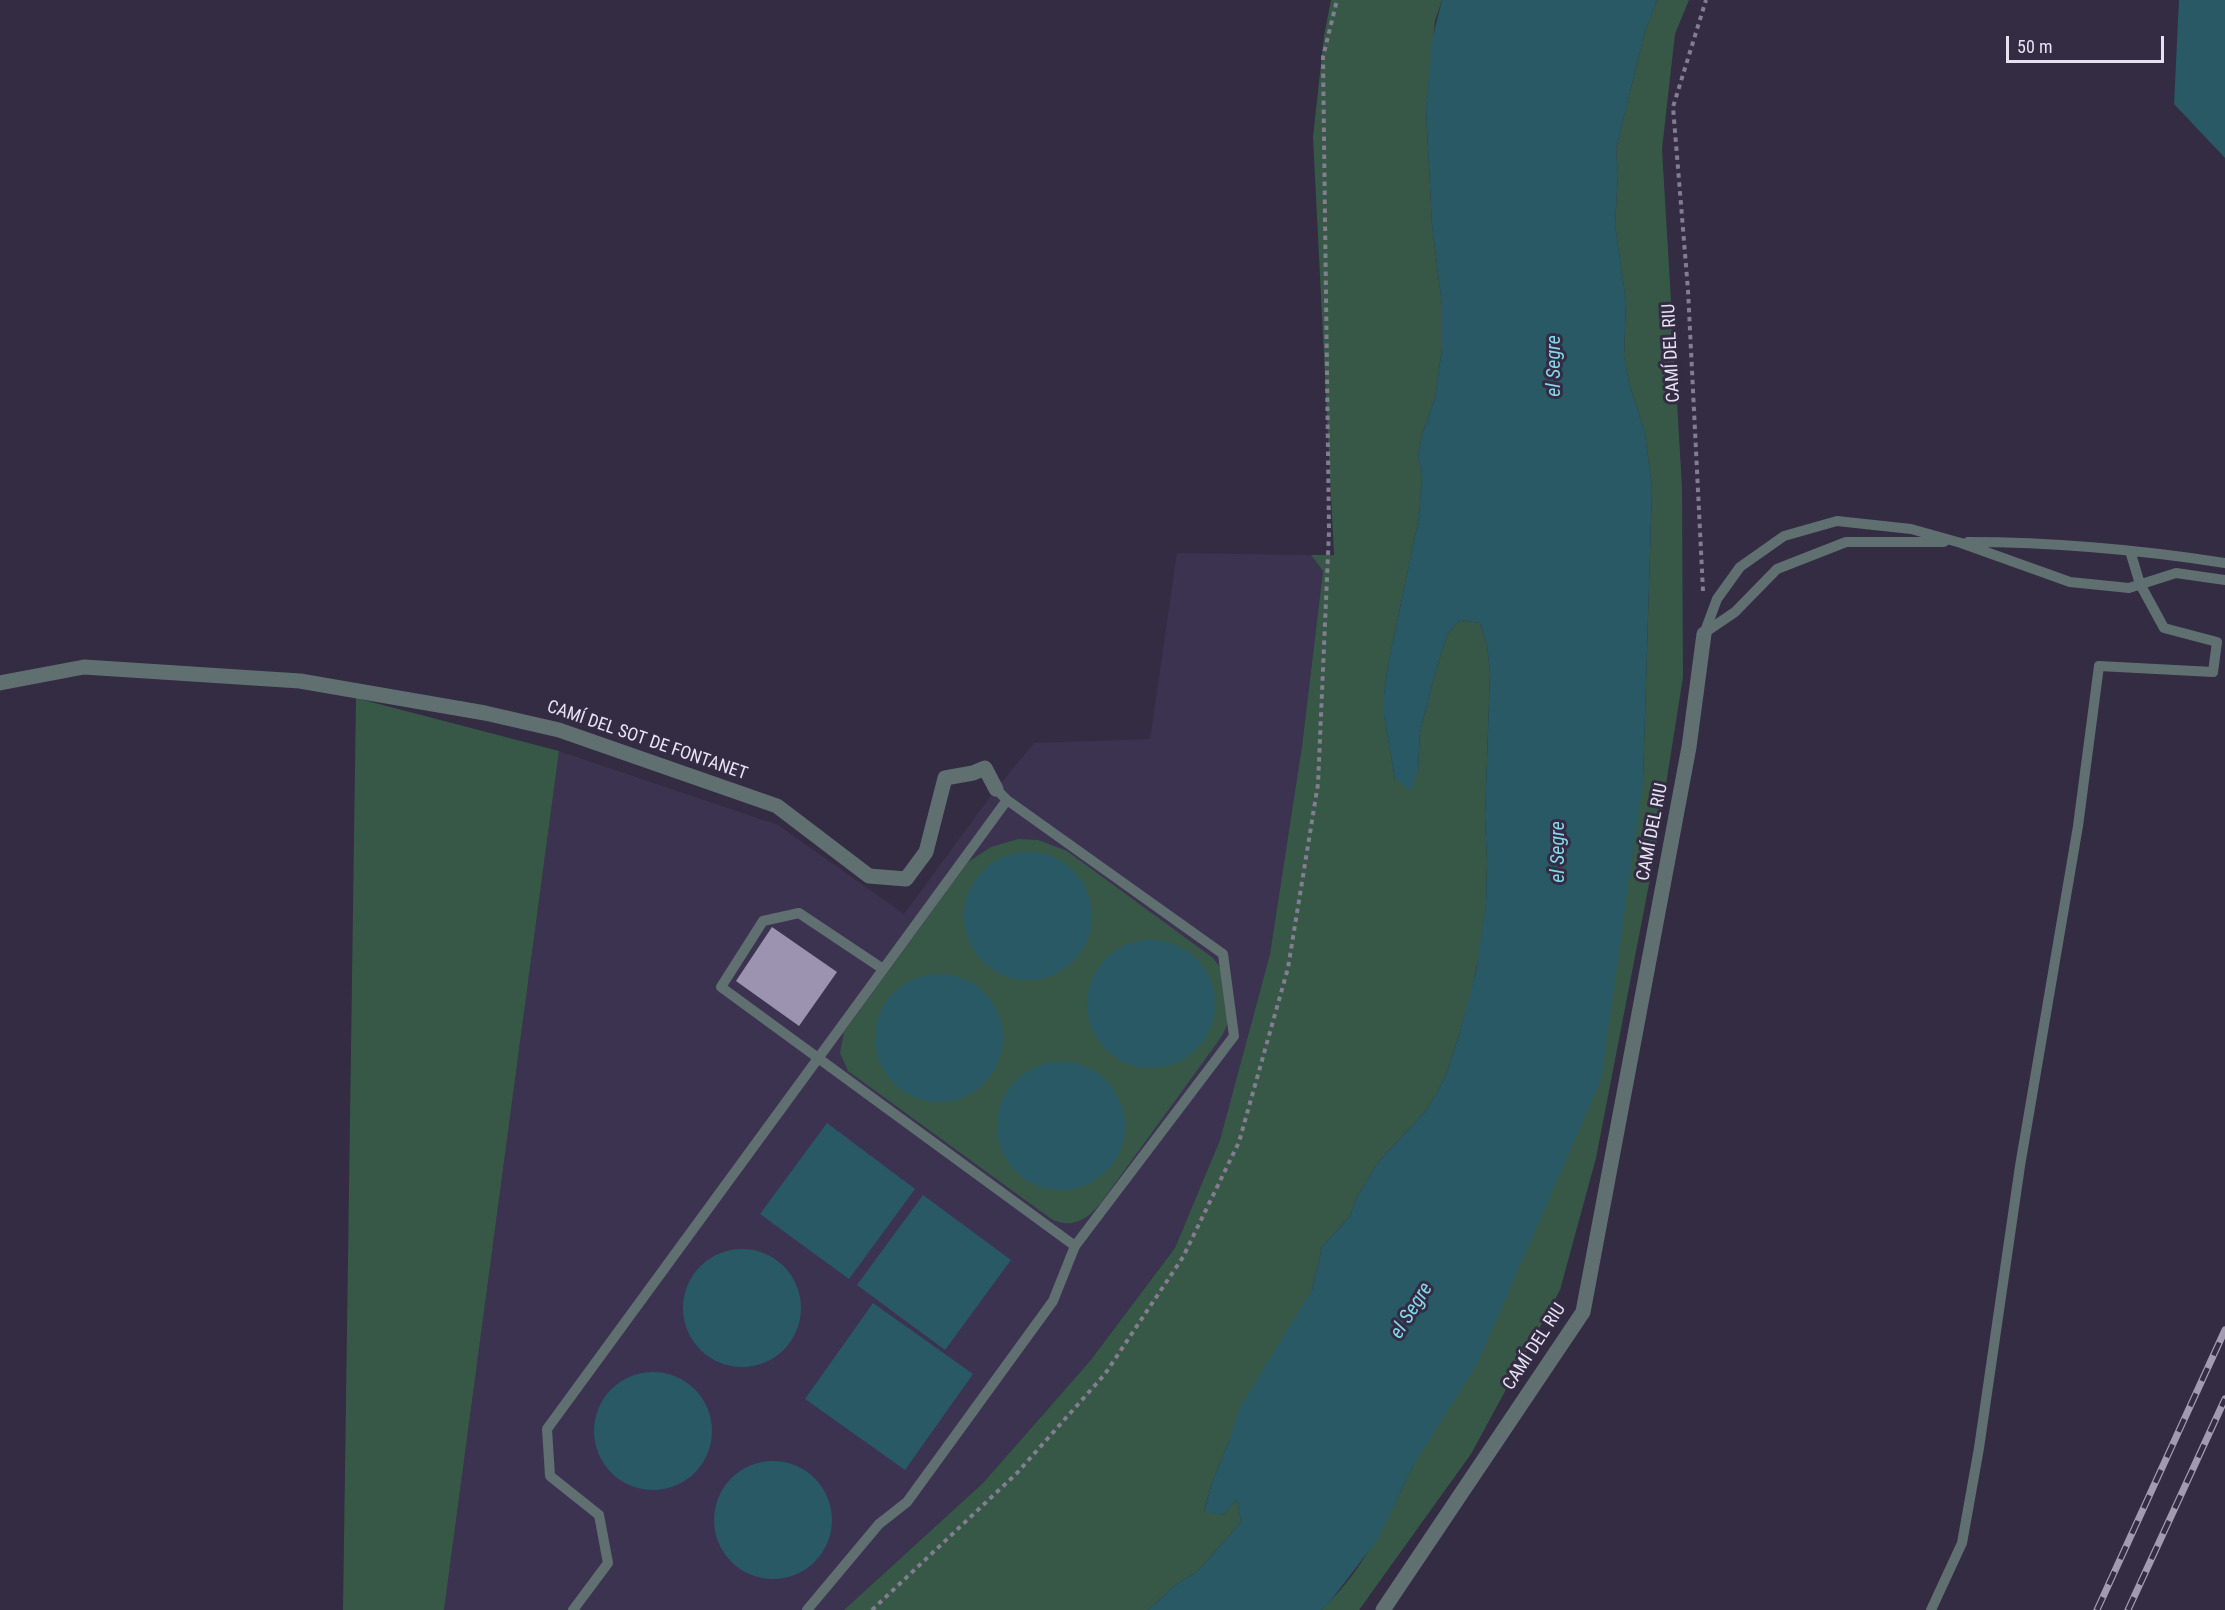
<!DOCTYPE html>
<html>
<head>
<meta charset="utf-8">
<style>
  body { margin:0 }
  #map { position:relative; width:2225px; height:1610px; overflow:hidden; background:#332c43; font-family:"Roboto Condensed",sans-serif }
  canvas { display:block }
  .scale { position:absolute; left:2006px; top:36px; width:158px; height:27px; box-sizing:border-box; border:3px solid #e6e2f2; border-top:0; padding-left:8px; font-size:18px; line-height:21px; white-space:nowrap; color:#e6e2f2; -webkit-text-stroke:4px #332c43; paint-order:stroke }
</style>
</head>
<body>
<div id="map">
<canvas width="2225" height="1610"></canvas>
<div class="scale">50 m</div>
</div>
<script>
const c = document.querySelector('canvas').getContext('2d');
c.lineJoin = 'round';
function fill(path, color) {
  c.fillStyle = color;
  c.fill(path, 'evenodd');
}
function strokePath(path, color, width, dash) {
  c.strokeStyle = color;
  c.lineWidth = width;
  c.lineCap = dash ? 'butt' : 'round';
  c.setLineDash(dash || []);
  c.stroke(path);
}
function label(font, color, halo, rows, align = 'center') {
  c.font = font + ' "Roboto Condensed",sans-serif';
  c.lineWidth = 6;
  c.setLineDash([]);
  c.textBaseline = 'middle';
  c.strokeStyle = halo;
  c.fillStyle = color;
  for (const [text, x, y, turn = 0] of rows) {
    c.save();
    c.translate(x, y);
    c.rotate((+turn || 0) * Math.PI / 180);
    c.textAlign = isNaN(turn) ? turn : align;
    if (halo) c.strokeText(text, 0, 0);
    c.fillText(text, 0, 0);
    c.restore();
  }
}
fill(new Path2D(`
  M1177 553 1311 555 1323 571 1302 746 1270 954 1220 1140 1175 1248 1090 1361 983 1483 844 1610H444L559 751 778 825 904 914 996 789 1034 743 1150 739Z`), '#3c3351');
fill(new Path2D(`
  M1331 0H1442L1435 21 1426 110 1432 225 1442 305V348L1435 398 1422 435 1418 455 1422 474 1419 517 1388 665 1384 695V715L1395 779 1418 771 1420 732 1436 670 1447 635 1460 620 1480 623 1487 645 1490 673 1485 817 1487 862 1486 904 1480 950 1471 993 1459 1035 1446 1075 1436 1095 1424 1113 1379 1161 1357 1197 1350 1216 1322 1247 1312 1290 1229 1441 1212 1483 1204 1511 1223 1515 1237 1499 1241 1522 1197 1572 1178 1583 1148 1610H844L983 1483 1090 1361 1175 1248 1220 1140 1270 954 1302 746 1323 571 1311 555H1334L1313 137 1324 36Z
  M1657 0H1689L1675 34 1662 149 1682 487 1683 677 1656 848 1596 1158 1560 1290 1471 1454 1359 1610H1321C1364 1571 1388 1517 1413 1466L1643 781 1652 488 1645 433 1629 383 1624 356 1626 301 1615 225 1618 174 1616 149 1644 35Z
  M356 698 559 751 444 1610H343Z
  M1018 839 1038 840 1067 851 1213 958 1223 971 1229 1020 1222 1036 1100 1204C1087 1220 1070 1230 1050 1218L848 1071 840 1053 844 1032 968 862 991 847Z`), '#375847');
fill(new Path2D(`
  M1442 0H1657L1644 35 1616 149 1618 174 1615 225 1626 301 1624 356 1629 383 1645 433 1652 488 1643 781 1601 1080 1477 1364 1413 1466 1378 1539 1329 1603 1321 1610H1148L1178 1583 1197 1572 1241 1522 1237 1499 1223 1515 1204 1512 1212 1483 1229 1441 1240 1407 1312 1290 1322 1247 1350 1216 1357 1197 1379 1161 1424 1113 1436 1095 1446 1075 1459 1035 1476 971 1486 904 1487 862 1485 817 1490 673 1487 645 1480 623 1460 620 1447 635 1436 670 1420 732 1418 771 1411 791 1395 779 1384 715V695L1388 665 1419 517 1422 474 1418 455 1422 435 1435 398 1442 348V305L1432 225 1426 110 1432 40Z
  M2179 0H2225V158L2174 104Z
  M964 916a64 64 0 1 1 128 0a64 64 0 1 1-128 0Z
  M1087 1004a64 64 0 1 1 128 0a64 64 0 1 1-128 0Z
  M875 1038a64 64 0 1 1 128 0a64 64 0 1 1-128 0Z
  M997 1126a64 64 0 1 1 128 0a64 64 0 1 1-128 0Z
  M827 1123 915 1189 849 1279 760 1214Z
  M923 1195 1011 1260 945 1350 857 1285Z
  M683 1308a59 59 0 1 1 118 0a59 59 0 1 1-118 0Z
  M873 1303 973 1374 905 1470 805 1399Z
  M594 1431a59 59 0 1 1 118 0a59 59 0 1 1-118 0Z
  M714 1520a59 59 0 1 1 118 0a59 59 0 1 1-118 0Z`), '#285964');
fill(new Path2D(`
  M772 927 837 972 799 1026 736 981Z`), '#9b93af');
strokePath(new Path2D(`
  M1703 591 1688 290 1673 107 1706 0
  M872 1610 1017 1473 1105 1374 1183 1257 1239 1142 1288 968 1318 784 1329 532 1323 57 1337 0`), '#827d91', 4, [4.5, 4.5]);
strokePath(new Path2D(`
  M1968 542C2054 542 2141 550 2225 563
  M1704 633 1735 612 1777 569 1846 542H1944
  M1704 634 1717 599 1740 567 1784 536 1837 521 1911 529 1961 543 2070 582 2129 588 2176 573 2225 580
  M883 969 799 913 763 921 721 987 1075 1246
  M573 1610 608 1563 599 1515 550 1476 547 1429 1007 800
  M807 1610 879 1524 907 1502 1053 1301 1075 1246 1234 1036 1223 954 1007 800 996 789
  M1931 1610 1962 1543 1979 1448 2020 1166 2078 826 2099 666 2213 672 2217 642 2164 628 2140 584 2130 551`), '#607071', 10);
strokePath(new Path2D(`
  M0 683 84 667 300 681 485 713 559 730 777 806 869 876 906 879 926 852 945 778 973 773 985 768 996 789
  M1383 1610 1583 1312 1689 747 1704 634`), '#607071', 15);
const rail = new Path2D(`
  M2097 1610 2225 1330
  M2128 1610 2225 1399`);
strokePath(rail, '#a09bae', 7);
strokePath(rail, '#332c43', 4.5, [14]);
label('18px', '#e6e2f2', '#332c43', [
  ["CAMÍ DEL RIU",1672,353,-93],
  ["CAMÍ DEL SOT DE FONTANET",647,741,19],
  ["CAMÍ DEL RIU",1653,832,-79],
  ["CAMÍ DEL RIU",1535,1347,-57]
]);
label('italic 20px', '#84d7eb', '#332c43', [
  ["el Segre",1555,366,-90],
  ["el Segre",1559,852,-90],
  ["el Segre",1412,1311,-58]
]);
</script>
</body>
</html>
